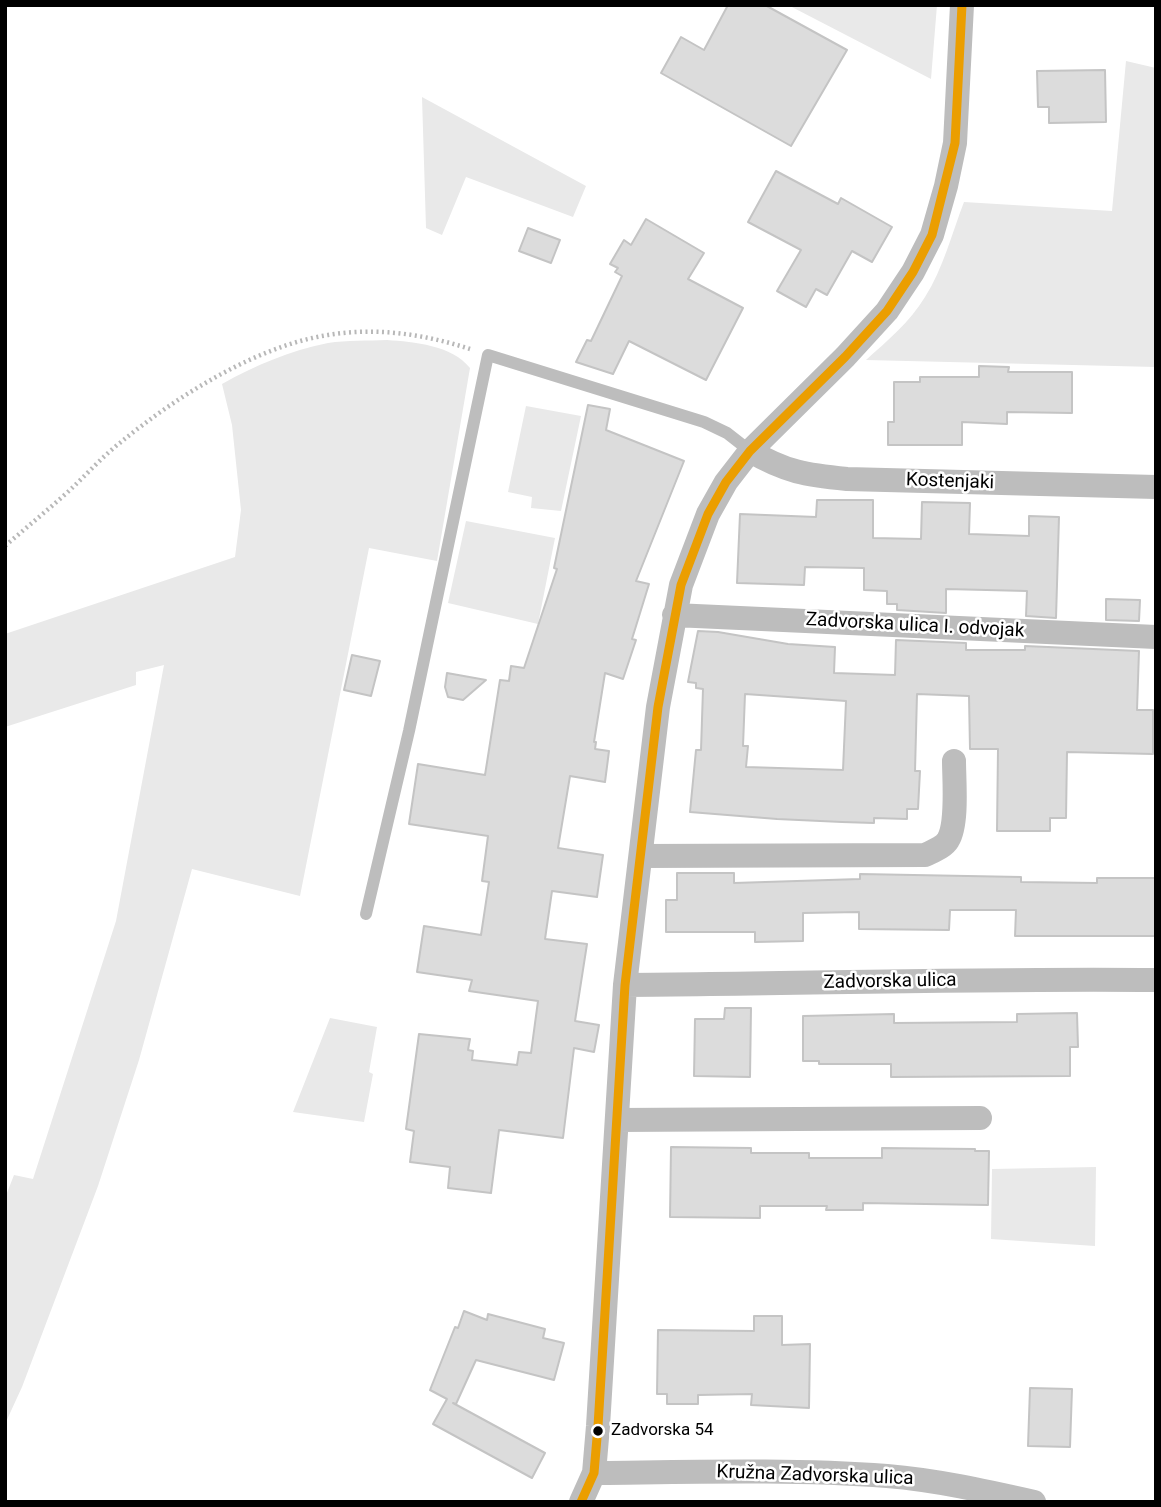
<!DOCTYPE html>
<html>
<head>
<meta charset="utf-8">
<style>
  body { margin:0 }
  #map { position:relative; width:1161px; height:1507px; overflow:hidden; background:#fff; font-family:Roboto,sans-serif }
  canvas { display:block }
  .frame { position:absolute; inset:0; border:7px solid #000; pointer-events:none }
</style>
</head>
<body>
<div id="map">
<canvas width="1161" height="1507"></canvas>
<div class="frame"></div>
</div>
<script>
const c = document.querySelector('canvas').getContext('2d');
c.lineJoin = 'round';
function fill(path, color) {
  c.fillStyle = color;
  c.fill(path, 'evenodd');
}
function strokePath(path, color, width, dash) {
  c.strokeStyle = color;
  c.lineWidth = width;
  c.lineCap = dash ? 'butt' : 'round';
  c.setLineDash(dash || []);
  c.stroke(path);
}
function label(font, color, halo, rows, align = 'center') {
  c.font = font + ' Roboto,sans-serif';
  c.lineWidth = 5;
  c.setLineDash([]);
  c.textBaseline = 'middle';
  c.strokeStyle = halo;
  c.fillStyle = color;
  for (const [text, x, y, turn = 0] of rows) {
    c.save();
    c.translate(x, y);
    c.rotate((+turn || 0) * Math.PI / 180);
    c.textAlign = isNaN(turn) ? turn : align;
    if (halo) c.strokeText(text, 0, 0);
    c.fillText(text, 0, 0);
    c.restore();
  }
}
fill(new Path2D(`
  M788 5H937L931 79Z
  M1126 61 1156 68V367L866 360C887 341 910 322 925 297 943 269 952 233 964 202L1112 211Z
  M422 97 586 186 573 217 466 177 442 235 426 228Z
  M387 340C414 342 452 345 470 368L437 561 369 548 300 896 192 869 139 1060 98 1186 22 1387 5 1424V1198L14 1175 33 1179 116 921 164 665 136 672V685L5 727V634L235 557 241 510 232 425 222 384C256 365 289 351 328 343 347 340 368 341 387 340Z
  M526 406 581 416 561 511 531 508 532 497 508 492Z
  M466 521 555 538 538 624 448 603Z
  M330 1018 377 1027 369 1072 373 1074 364 1122 293 1112Z
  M1096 1167 1095 1246 991 1239 992 1169Z`), '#e9e9e9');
const building = new Path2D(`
  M728 5H765L847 50 791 146 661 73 681 37 704 50Z
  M1105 70 1106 122 1049 123V107H1038L1037 71Z
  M776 171 838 204 841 198 892 227 872 262 852 251 827 295 816 289 806 307 777 291 801 250 748 222Z
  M646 219 704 253 688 279 743 308 706 380 629 341 613 374 576 362 587 340 591 341 622 276 615 272 618 268 610 264 624 240 631 245Z
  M528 228 560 240 551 263 519 251Z
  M979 366 1009 367 1008 372H1072V413L1007 412V424L962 422V445H888V422H894V382H920V377H979Z
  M588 405 610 409 606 430 684 461 636 581 649 584 632 639 636 640 623 679 605 673 594 742H596L595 749 609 751 605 782 570 776 558 848 603 855 597 897 552 891 545 939 587 944 575 1021 599 1025 594 1052 574 1048 563 1138 499 1130 491 1193 448 1188 450 1167 410 1162 414 1131 406 1129 419 1034 470 1039 468 1050 473 1051 472 1060 517 1065 519 1052 531 1053 538 1001 469 991 472 980 417 972 424 926 481 935 489 882 482 881 488 836 409 824 418 764 485 775 500 680 509 681 511 666 524 668 557 569 554 568Z
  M817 500H873V538L921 539 922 502 970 503 969 534 1029 536V516L1059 517 1056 618 1026 616 1027 591 946 589V613L897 610V604H887V591L864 590V568L805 567 804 585 737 583 740 514 816 517Z
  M1106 599 1140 600 1139 621 1106 620Z
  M698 631 718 632 788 644 835 647 834 673 895 675 896 640 966 643V650H1025V646L1139 651 1137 710H1153V754L1067 752 1066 818H1050V831H997L998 749H970L969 696 917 694 915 771H920L918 809H907V819L874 818V823L842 822 777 819 690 812 696 750H701L703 689 696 688V683L688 682ZM745 694 846 701 843 770 746 767 748 746H743Z
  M352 655 380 661 371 696 344 690Z
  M447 673 486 680 463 700 448 697 445 687Z
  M677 873H734V883L860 879V874L1021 877V882L1097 883V878H1156V936H1015L1016 910H950L949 930 859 929V912L803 913V941L755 942V932H666V900H677Z
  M725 1008H751L750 1077 694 1076 695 1019H724Z
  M1077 1013 1078 1047H1070V1076L891 1077V1064H819V1061H803V1016L894 1014V1023L1017 1022V1014Z
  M671 1147 751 1148V1153H809V1158H882V1148L975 1149V1151H989L988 1205 863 1203V1210H826L827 1206H760V1218L670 1217Z
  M464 1311 487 1320 488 1314 545 1329 543 1338 564 1343 554 1380 476 1360 456 1404 453 1403 545 1453 532 1478 433 1424 447 1399 430 1390 455 1327 458 1328Z
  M754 1316H782V1345L810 1344 809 1408 751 1405 752 1394 698 1395V1404H667V1394H657L658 1330 754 1331Z
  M1030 1388 1072 1389 1070 1447 1028 1446Z`);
fill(building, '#dcdcdc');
strokePath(building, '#c4c4c4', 2);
strokePath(new Path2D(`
  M5 546C27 527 49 509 70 490 87 474 103 456 121 442 176 397 256 346 328 335 376 327 424 334 470 349`), '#b8b8b8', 4.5, [2, 3.5]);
strokePath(new Path2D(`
  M366 914 409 731 488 355 704 422 727 433 750 451`), '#bdbdbd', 12);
strokePath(new Path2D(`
  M750 451C786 472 806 475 847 479L1156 487
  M674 615 1156 637
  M641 856 925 855C933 851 944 847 948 840 958 824 954 780 954 761
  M625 985C802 984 979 978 1156 980
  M617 1120 980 1118
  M594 1473C691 1472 790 1469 887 1476 936 1480 985 1491 1034 1502
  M581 1502 594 1473 598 1426 625 985 658 707 681 585 708 514 726 482 750 451 845 357 887 311 913 272 932 235 946 186 955 143 962 5`), '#bdbdbd', 24);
strokePath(new Path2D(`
  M581 1502 594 1473 598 1426 625 985 658 707 681 585 708 514 726 482 750 451 845 357 887 311 913 272 932 235 955 143 962 5`), '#eb9e00', 9);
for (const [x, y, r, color] of [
  [598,1431,6,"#000"]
]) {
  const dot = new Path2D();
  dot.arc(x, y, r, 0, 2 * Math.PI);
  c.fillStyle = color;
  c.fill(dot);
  strokePath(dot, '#fff', 2.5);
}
label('17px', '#000', '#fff', [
  ["Zadvorska 54",611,1431]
], 'left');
label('19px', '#000', '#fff', [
  ["Kostenjaki",950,482,2],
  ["Zadvorska ulica I. odvojak",915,626,3],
  ["Zadvorska ulica",890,982,-1],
  ["Kružna Zadvorska ulica",815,1476,2]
]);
</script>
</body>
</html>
